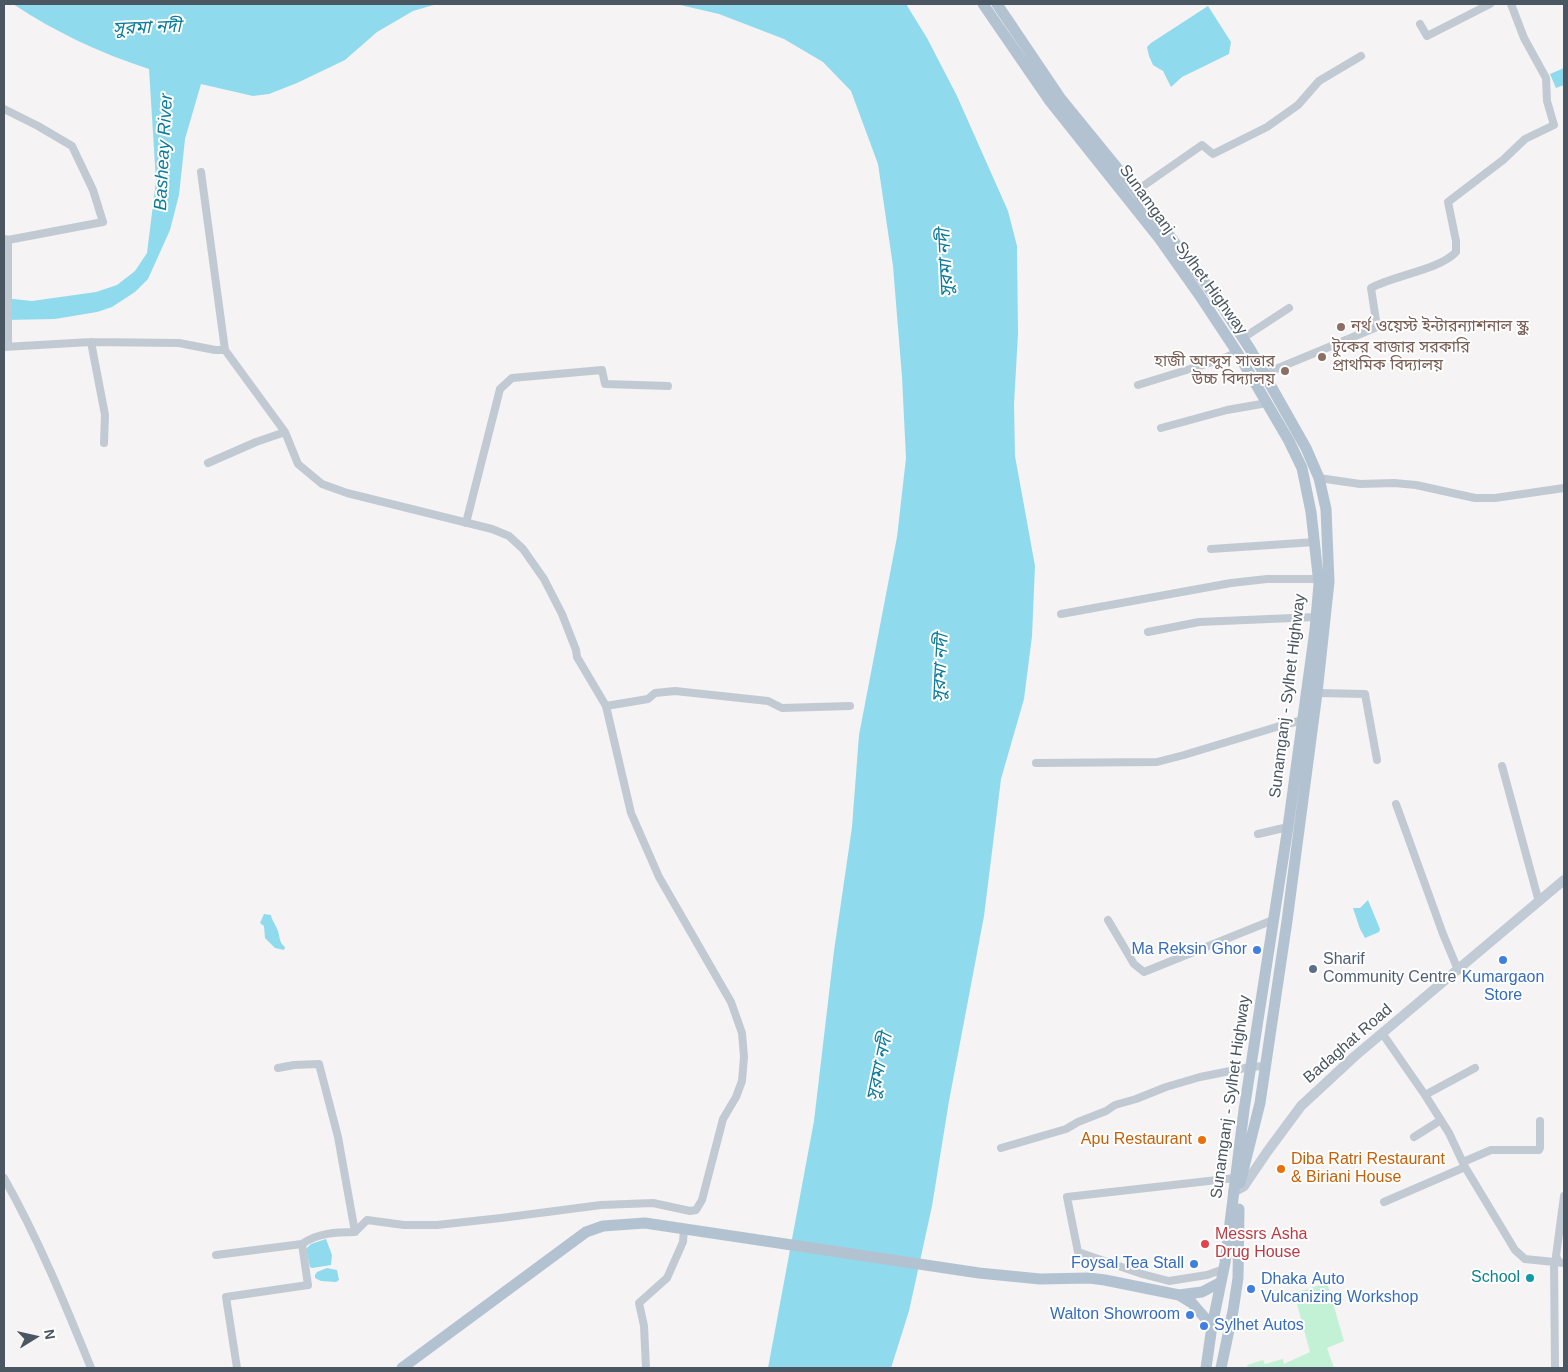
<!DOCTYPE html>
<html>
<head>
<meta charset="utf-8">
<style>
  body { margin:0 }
  #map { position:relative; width:1568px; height:1372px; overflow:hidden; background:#f5f3f3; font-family:Arial,sans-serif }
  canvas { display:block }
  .frame { position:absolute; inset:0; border:5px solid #4a5661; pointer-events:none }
  .north { position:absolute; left:10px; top:1312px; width:50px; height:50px; -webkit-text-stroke:4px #fff; paint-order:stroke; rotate:80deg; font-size:14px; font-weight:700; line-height:20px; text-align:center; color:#4a5661 }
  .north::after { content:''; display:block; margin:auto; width:18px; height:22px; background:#4a5661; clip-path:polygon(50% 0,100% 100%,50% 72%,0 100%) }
</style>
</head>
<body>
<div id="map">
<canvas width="1568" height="1372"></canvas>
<div class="frame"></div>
<div class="north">N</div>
</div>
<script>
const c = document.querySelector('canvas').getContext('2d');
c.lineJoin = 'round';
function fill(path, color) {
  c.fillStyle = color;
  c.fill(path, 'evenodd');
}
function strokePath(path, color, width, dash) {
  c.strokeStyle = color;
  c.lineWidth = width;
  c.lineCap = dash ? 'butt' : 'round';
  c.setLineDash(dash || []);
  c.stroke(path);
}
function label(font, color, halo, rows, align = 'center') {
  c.font = font + ' Arial,"Noto Sans Bengali",sans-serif';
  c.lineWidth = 4;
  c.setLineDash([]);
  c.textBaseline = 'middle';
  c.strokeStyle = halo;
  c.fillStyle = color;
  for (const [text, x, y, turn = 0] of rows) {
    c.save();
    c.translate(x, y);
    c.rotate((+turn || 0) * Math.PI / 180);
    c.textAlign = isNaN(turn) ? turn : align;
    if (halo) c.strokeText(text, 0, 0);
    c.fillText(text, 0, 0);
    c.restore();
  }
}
fill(new Path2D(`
  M1327 1283 1344 1341 1327 1348 1334 1368H1248L1247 1365 1263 1360 1265 1364 1283 1359 1284 1364 1310 1352 1294 1293Z`), '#c3f1d5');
fill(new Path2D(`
  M13 4H437L413 11 377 32 345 60 297 83 269 94 253 96 201 84 185 139 179 195 170 230 148 279 135 292 112 307 97 312 55 319 4 320V298L32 301 96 292 117 285 135 271 147 253 156 181 149 69C100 53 57 33 13 4Z
  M676 4H906L927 38 957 96 1008 211 1017 246 1018 334 1014 404 1015 456 1035 566 1032 636 1024 699 1001 779 984 916 949 1101 932 1206 909 1311 891 1368H768L814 1121 834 951 852 827 859 735 897 537 906 458 902 377 893 266 878 164 851 91 823 62 784 39 719 14Z
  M1208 6 1231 42 1229 54 1182 77 1171 87 1163 71 1153 65 1149 56 1147 47 1151 43Z
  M1564 68V85L1556 88 1550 74Z
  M1368 900 1380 929 1379 932 1365 938 1360 929 1353 908H1360Z
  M264 914 271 915C272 921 276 925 278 931 280 938 279 942 285 947L284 950 275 948 265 938 264 926 260 923Z
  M326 1239 332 1255 331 1265 312 1268 310 1267 306 1249 311 1244Z
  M327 1268 337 1270 339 1280 336 1282 321 1281 315 1278V1275L317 1272Z`), '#90daee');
strokePath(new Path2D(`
  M1420 24 1427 36 1490 4
  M4 109 38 126 72 146 93 190 103 222 8 240
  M201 172 225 350
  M1136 191 1202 145 1213 154 1267 127 1298 105 1319 81 1361 56
  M4 239 8 240V346
  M1243 338 1289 308
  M91 342 105 415 104 443
  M4 347 91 342 179 343 215 350H225L285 432 298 464 322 484 347 493 492 529 509 536 523 549 544 579 562 614 576 650 577 657 606 706 631 813 659 877 731 1002 742 1033 744 1057 742 1081 736 1097 723 1119 702 1200 696 1210 690 1211 653 1203 601 1205 501 1218 437 1225H404L367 1220 355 1232C337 1232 317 1233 302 1244L216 1255
  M1264 374 1377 327 1371 288C1395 275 1439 270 1456 252V241L1448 202 1503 160 1525 139 1554 125 1547 101 1546 78 1524 38 1511 4
  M1138 385 1222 359 1237 352
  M1161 428 1227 410 1267 403
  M208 463 256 442 285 432
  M1319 478 1360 484 1394 483 1416 485 1475 498H1495L1564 488
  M466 523 500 389 512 378 602 370 605 384 668 386
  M1211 549 1315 542
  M1061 614 1231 583 1267 579H1318
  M1148 632 1199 622 1316 617
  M1317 693 1365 694 1377 760
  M606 706 648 699 655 693 675 691 768 701 782 708 850 706
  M1036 763 1157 762 1184 755 1283 725 1303 720
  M1502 766 1539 902
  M1396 804 1443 934 1458 970
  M1258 834 1288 827
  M1108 920 1134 964 1144 972 1273 920
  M1382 1033 1425 1095 1449 1133 1465 1167 1515 1250 1525 1259 1564 1263
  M278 1068 294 1065 319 1064 338 1137 355 1232
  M1425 1095 1475 1068
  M1414 1137 1441 1120
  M1001 1148 1066 1129 1078 1122 1106 1111 1115 1105 1136 1099 1166 1087 1200 1077 1250 1067 1265 1066
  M1463 1162 1491 1150H1539L1540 1148V1121
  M4 1178C38 1238 65 1304 91 1368
  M1384 1202 1465 1167
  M1554 1262 1555 1368
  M1559 1262 1556 1256 1564 1196
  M1224 1269 1207 1275 1169 1281 1142 1274 1078 1252 1067 1197 1235 1178
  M237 1368 226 1297 308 1285 302 1244
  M646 1368 644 1326 639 1303 667 1278 683 1242 684 1229`), '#c1cad2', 8);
strokePath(new Path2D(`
  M1233 1192 1244 1186 1267 1152 1301 1106 1355 1056 1564 880`), '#c1cbd6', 10);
strokePath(new Path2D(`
  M983 4 1049 100 1159 238 1200 296 1237 352 1289 441 1302 468 1311 512 1319 584 1315 630 1288 827 1244 1110 1225 1263 1212 1326 1206 1368
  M997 4 1061 99 1136 191 1220 303 1250 349 1306 448 1319 478 1326 509 1329 582 1317 693 1287 921 1260 1103 1240 1183
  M1179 1295 1192 1303 1212 1326
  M402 1368 586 1232 603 1226 645 1223 979 1273 1040 1279 1089 1278 1105 1280 1179 1295 1202 1292 1221 1282
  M1221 1368 1233 1311 1238 1278 1239 1209`), '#b3c2d1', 11);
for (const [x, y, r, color] of [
  [1341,327,5,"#8d6e63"],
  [1322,357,5,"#8d6e63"],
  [1285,371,5,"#8d6e63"],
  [1257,950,5,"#3f7fe0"],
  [1503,960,5,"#3f7fe0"],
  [1313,969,5,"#5c6f8a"],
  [1202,1140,5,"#e8710a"],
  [1281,1169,5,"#e8710a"],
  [1205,1244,5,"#e0444e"],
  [1194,1264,5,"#3f7fe0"],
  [1530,1278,5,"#0f9aa8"],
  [1251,1289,5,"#3f7fe0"],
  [1190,1315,5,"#3f7fe0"],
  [1204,1326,5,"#3f7fe0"]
]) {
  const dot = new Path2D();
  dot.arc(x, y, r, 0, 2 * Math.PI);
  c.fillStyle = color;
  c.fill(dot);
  strokePath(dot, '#fff', 2);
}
label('16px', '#4a5661', '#fff', [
  ["Sunamganj - Sylhet Highway",1183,250,54],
  ["Sunamganj - Sylhet Highway",1288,696,-83],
  ["Badaghat Road",1348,1044,-41],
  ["Sunamganj - Sylhet Highway",1231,1097,-82]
]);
label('16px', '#785e54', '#fff', [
  ["নর্থ ওয়েস্ট ইন্টারন্যাশনাল স্কুল",1351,327],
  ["টুকের বাজার সরকারি",1332,348],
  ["প্রাথমিক বিদ্যালয়",1332,366],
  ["হাজী আব্দুস সাত্তার",1275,362,"right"],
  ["উচ্চ বিদ্যালয়",1275,380,"right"]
], 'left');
label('16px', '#366cbe', '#fff', [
  ["Ma Reksin Ghor",1247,950],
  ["Kumargaon",1503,978,"center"],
  ["Store",1503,996,"center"],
  ["Foysal Tea Stall",1184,1264],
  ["Dhaka Auto",1261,1280,"left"],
  ["Vulcanizing Workshop",1261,1298,"left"],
  ["Walton Showroom",1180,1315],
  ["Sylhet Autos",1214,1326,"left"]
], 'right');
label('16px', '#4e5e75', '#fff', [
  ["Sharif",1323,960],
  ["Community Centre",1323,978]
], 'left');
label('16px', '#c56008', '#fff', [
  ["Apu Restaurant",1192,1140],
  ["Diba Ratri Restaurant",1291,1160,"left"],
  ["& Biriani House",1291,1178,"left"]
], 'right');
label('16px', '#be3a42', '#fff', [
  ["Messrs Asha",1215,1235],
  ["Drug House",1215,1253]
], 'left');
label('16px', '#0d838f', '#fff', [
  ["School",1520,1278]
], 'right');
label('italic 18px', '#0c7c9b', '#fff', [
  ["সুরমা নদী",147,28,-2],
  ["Basheay River",164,152,-87],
  ["সুরমা নদী",946,263,-93],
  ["সুরমা নদী",941,668,-87],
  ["সুরমা নদী",880,1067,-78]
]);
</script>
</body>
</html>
